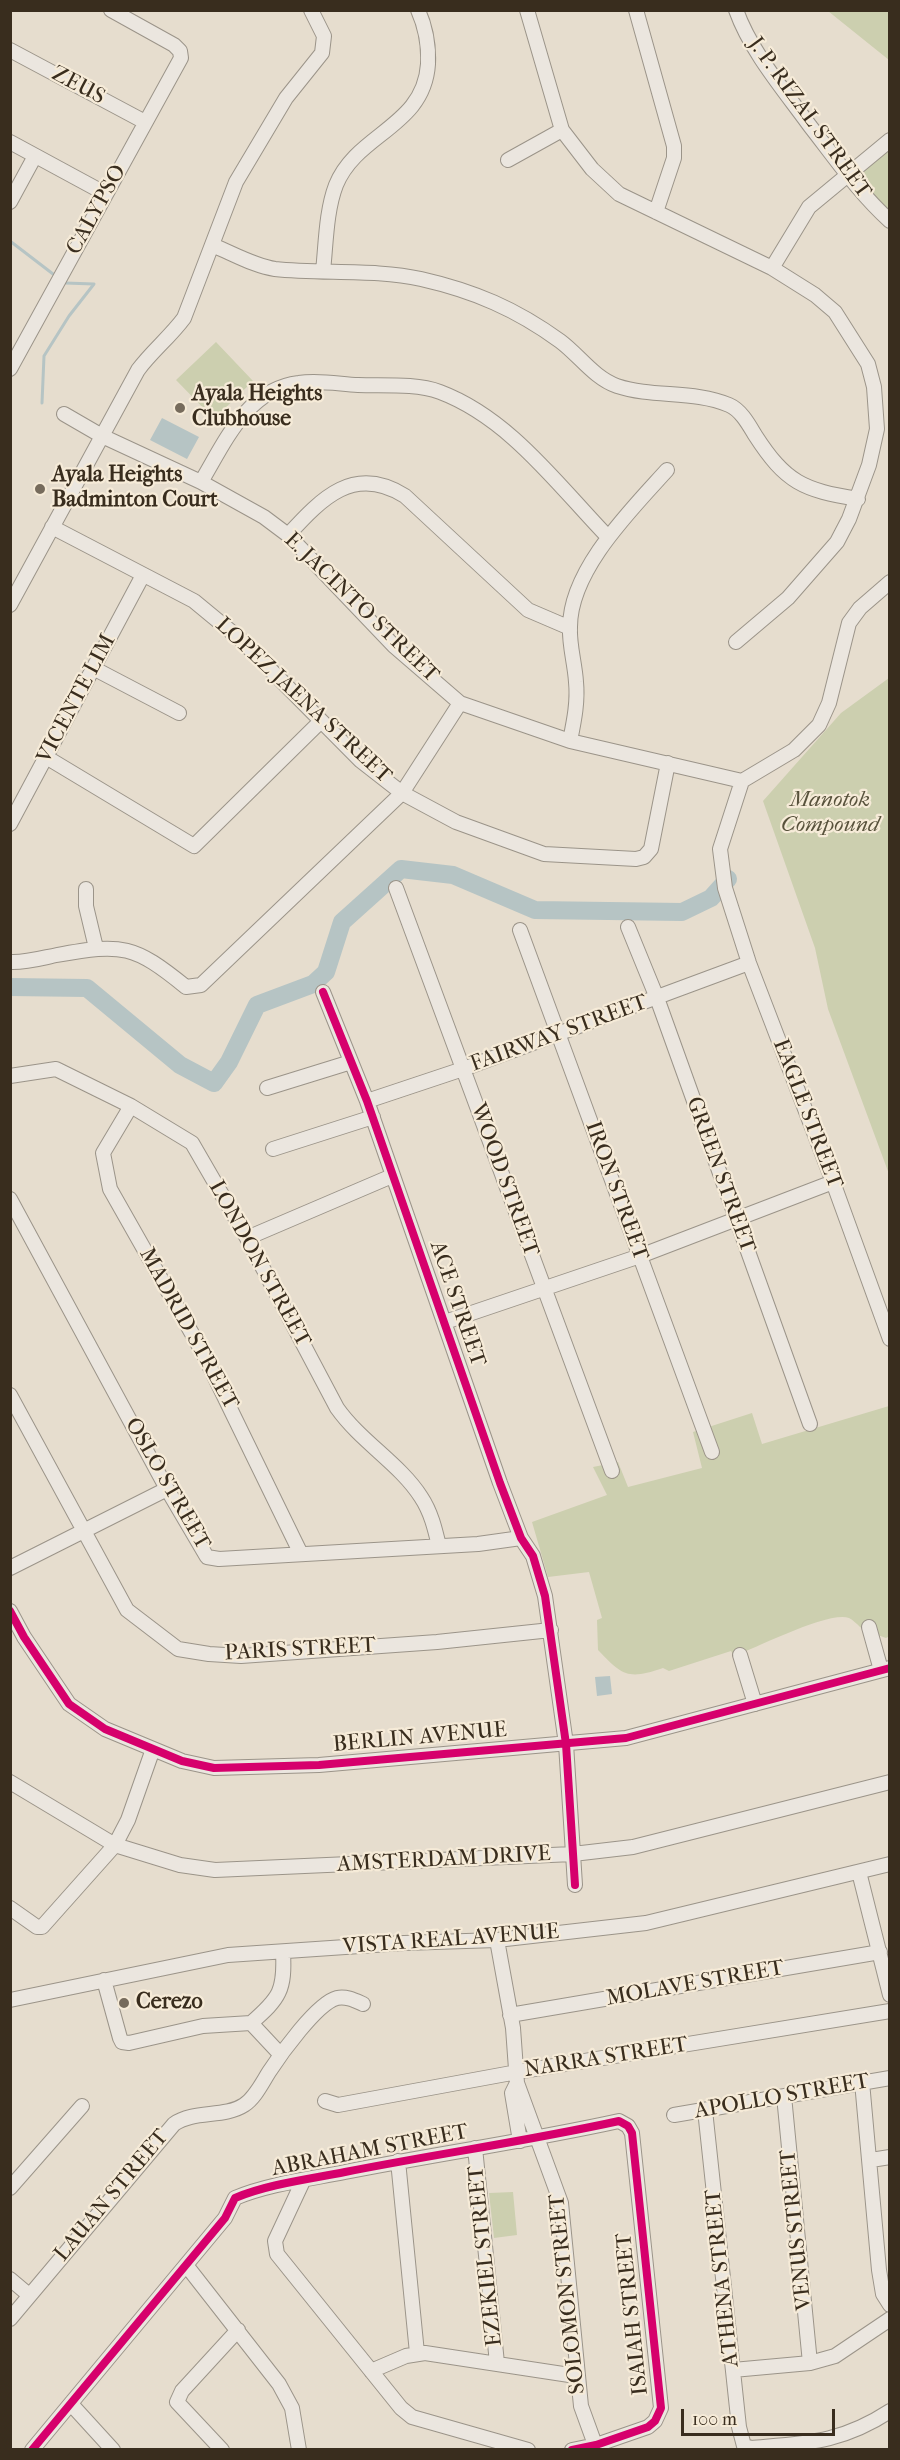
<!DOCTYPE html>
<html>
<head>
<meta charset="utf-8">
<style>
  body { margin:0 }
  #map { position:relative; width:900px; height:2460px; overflow:hidden; background:#e6ddce; font-family:"IM FELL French Canon",serif }
  canvas { display:block }
  .frame { position:absolute; inset:0; border:12px solid #392d1e; pointer-events:none }
  .scale { position:absolute; left:681px; top:2409px; width:154px; height:27px; box-sizing:border-box; border:3px solid #392d1e; border-top:0; padding-left:8px; font-size:18px; line-height:21px; white-space:nowrap; color:#392d1e; -webkit-text-stroke:4px #f6ebd8; paint-order:stroke }
</style>
</head>
<body>
<div id="map">
<canvas width="900" height="2460"></canvas>
<div class="frame"></div>
<div class="scale">100 m</div>
</div>
<script>
const c = document.querySelector('canvas').getContext('2d');
c.lineJoin = 'round';
function fill(path, color) {
  c.fillStyle = color;
  c.fill(path, 'evenodd');
}
function strokePath(path, color, width, dash) {
  c.strokeStyle = color;
  c.lineWidth = width;
  c.lineCap = dash ? 'butt' : 'round';
  c.setLineDash(dash || []);
  c.stroke(path);
}
function label(font, color, halo, rows, align = 'center') {
  c.font = font + ' "IM FELL French Canon",serif';
  c.lineWidth = 4.5;
  c.setLineDash([]);
  c.textBaseline = 'middle';
  c.strokeStyle = halo;
  c.fillStyle = color;
  for (const [text, x, y, turn = 0] of rows) {
    c.save();
    c.translate(x, y);
    c.rotate((+turn || 0) * Math.PI / 180);
    c.textAlign = isNaN(turn) ? turn : align;
    if (halo) c.strokeText(text, 0, 0);
    c.fillText(text, 0, 0);
    c.restore();
  }
}
fill(new Path2D(`
  M828 11H889V60Z
  M889 149V211L857 176Z
  M216 342 253 381 214 419 176 380Z
  M889 678V1174L828 1009 815 948 763 801 841 713Z
  M889 1406 890 1636 886 1638C878 1635 868 1632 860 1627 857 1624 853 1620 849 1618 828 1611 757 1648 734 1656L731 1651 669 1671 663 1668C628 1680 623 1676 598 1650L597 1620 602 1618 589 1572 548 1577 532 1522 607 1495 593 1467 618 1462 628 1487 702 1468 693 1432 752 1413 762 1444Z
  M513 2192 517 2235 494 2238 489 2193Z`), '#cccfaf');
fill(new Path2D(`
  M162 418 199 437 187 459 150 440Z
  M610 1676 612 1694 597 1696 595 1677Z`), '#b6c4c4');
strokePath(new Path2D(`
  M10 241 53 274
  M42 403 44 356 69 316 94 284 65 283`), '#b6c4c4', 3);
strokePath(new Path2D(`
  M10 987 87 988 180 1065 214 1083 229 1062 257 1005 313 984 326 972 342 922 401 869 453 875 535 910 682 912 711 898 728 879`), '#b6c4c4', 18);
const minor = new Path2D(`
  M527 10 562 130 592 169 619 194 772 268 815 295 835 312 868 364 874 387 877 429 869 465 849 519 837 542 788 598 736 642
  M636 10 674 146V158L656 212
  M736 10C751 52 784 90 810 126 835 158 859 193 890 221
  M10 50 145 122
  M10 142 106 194
  M508 160 562 130
  M10 202 35 156
  M212 245C232 253 254 266 275 269 320 274 377 269 421 279 474 291 516 309 560 341 579 355 594 378 617 386 653 398 694 390 729 405 741 410 749 425 755 435 786 483 803 490 858 499
  M772 268 809 207 890 140
  M323 271C326 244 326 211 336 185 357 133 424 127 428 64 429 44 426 28 418 10
  M10 369 181 58 180 51 174 45 111 10
  M64 414 102 436 201 482 264 517 288 535 394 646 460 703 570 741 742 781
  M201 482C225 442 247 389 299 383 318 380 339 384 358 385 383 386 415 383 440 392 509 418 557 484 607 536
  M52 527 194 601 240 639 361 761 402 793 456 822 544 854 636 859 644 857 651 849 668 763
  M288 535C322 498 354 464 405 496L528 610 570 628
  M890 582 860 608 849 623 829 703 819 725 794 750 742 781 720 849 725 888 749 963 833 1182 890 1339
  M10 605 138 370C152 351 170 337 184 318L236 182 286 98 322 53 324 36 311 10
  M93 668 179 713
  M570 741C574 721 578 702 576 682 575 664 569 645 570 627 570 570 631 510 667 470
  M46 757 194 846 320 722
  M10 824 143 575
  M396 888 612 1471
  M86 889V906L96 948
  M628 927 657 998 810 1424
  M520 930 712 1452
  M10 962C25 963 42 958 57 955 123 943 134 945 186 987L201 985 402 793 460 703
  M323 992 367 1101 500 1483 521 1538 533 1556 545 1596 566 1744 575 1885
  M10 1076 56 1069 131 1106 192 1143 247 1238 337 1408C361 1442 400 1464 421 1497 431 1512 435 1529 439 1546
  M267 1088 351 1062
  M367 1101 463 1069 749 963
  M131 1106 103 1153 110 1189 203 1353 301 1554
  M273 1149 373 1117
  M10 1199 167 1489 207 1557 219 1559 478 1544 521 1538
  M247 1238 392 1176
  M445 1322 640 1256 833 1182
  M10 1395 127 1610 178 1649 209 1654 241 1656 437 1642 551 1630
  M10 1568 167 1489
  M10 1611 24 1637 69 1704 105 1729 182 1761 214 1768 319 1765 626 1738 890 1668
  M869 1627 881 1670
  M740 1655 755 1704
  M10 1782 115 1845 180 1865 215 1870 573 1854 633 1847 890 1782
  M859 1872 890 1995
  M10 1908 37 1927H42L115 1845 128 1820 153 1749
  M497 1940 513 2028 517 2083 512 2093 520 2141
  M104 1980 120 2038 122 2042 129 2043 203 2026 251 2023C280 1998 285 1990 283 1952
  M10 2000 228 1955 404 1943 497 1940 646 1923 890 1864
  M510 2015 880 1952
  M251 2023 280 2054
  M862 2082 879 2270 883 2294 890 2305
  M517 2083 561 2203 581 2406 597 2450
  M784 2096 810 2363
  M325 2101 338 2105 517 2072 890 2011
  M705 2110 739 2427 744 2446 751 2448C807 2443 841 2443 890 2411
  M674 2115 890 2078
  M475 2148 497 2363
  M871 2160 890 2157
  M398 2161 417 2353
  M303 2181 275 2241 277 2254 401 2408 412 2417 528 2450
  M10 2188 82 2106
  M186 2265 279 2384 292 2408 299 2450
  M10 2279 29 2295
  M10 2319 174 2124C194 2110 224 2118 244 2105 255 2098 262 2083 269 2072 280 2055 317 2003 337 1998 346 1996 354 2000 363 2004
  M733 2370 810 2363 835 2356 890 2319
  M371 2371 406 2356 425 2353 576 2376
  M71 2404 113 2450
  M32 2450 225 2218 235 2198C268 2184 310 2179 345 2172 436 2154 528 2141 619 2121L628 2126 632 2133 661 2408 655 2421 648 2427 596 2445 572 2450
  M222 2450 177 2402 182 2391 238 2330`);
strokePath(minor, '#9b9489', 16);
strokePath(minor, '#ebe6df', 14);
strokePath(new Path2D(`
  M323 992 367 1101 500 1483 521 1538 533 1556 545 1596 566 1744 575 1885
  M10 1611 24 1637 69 1704 105 1729 182 1761 214 1768 319 1765 626 1738 890 1668
  M32 2450 225 2218 235 2198C268 2184 310 2179 345 2172 436 2154 528 2141 619 2121L628 2126 632 2133 661 2408 655 2421 648 2427 596 2445 572 2450`), '#d6006c', 8);
for (const [x, y, r, color] of [
  [180,408,6,"#766b5c"],
  [40,489,6,"#766b5c"],
  [124,2003,6,"#766b5c"]
]) {
  const dot = new Path2D();
  dot.arc(x, y, r, 0, 2 * Math.PI);
  c.fillStyle = color;
  c.fill(dot);
  strokePath(dot, '#f6ebd8', 2);
}
label('22px', '#392d1e', '#f6ebd8', [
  ["ZEUS",78,86,28],
  ["J. P. RIZAL STREET",809,118,54],
  ["CALYPSO",97,210,-61],
  ["E. JACINTO STREET",361,608,44],
  ["VICENTE LIM",77,699,-62],
  ["LOPEZ JAENA STREET",303,701,43],
  ["FAIRWAY STREET",559,1034,-20],
  ["EAGLE STREET",807,1114,69],
  ["GREEN STREET",720,1175,70],
  ["WOOD STREET",504,1180,70],
  ["IRON STREET",616,1191,70],
  ["LONDON STREET",259,1264,61],
  ["ACE STREET",457,1304,71],
  ["MADRID STREET",188,1329,61],
  ["OSLO STREET",167,1484,60],
  ["PARIS STREET",300,1650,-3],
  ["BERLIN AVENUE",420,1738,-5],
  ["AMSTERDAM DRIVE",444,1860,-3],
  ["VISTA REAL AVENUE",451,1940,-4],
  ["MOLAVE STREET",695,1984,-10],
  ["NARRA STREET",606,2058,-9],
  ["APOLLO STREET",782,2097,-10],
  ["ABRAHAM STREET",370,2151,-11],
  ["LAUAN STREET",112,2196,-50],
  ["VENUS STREET",797,2230,-96],
  ["EZEKIEL STREET",486,2256,-96],
  ["ATHENA STREET",723,2278,-96],
  ["SOLOMON STREET",568,2294,-96],
  ["ISAIAH STREET",633,2314,-96]
]);
label('bold 22px', '#392d1e', '#f6ebd8', [
  ["Ayala Heights",192,395],
  ["Clubhouse",192,420],
  ["Ayala Heights",52,476],
  ["Badminton Court",52,501],
  ["Cerezo",136,2003]
], 'left');
label('italic 22px', '#58523c', '#f6ebd8', [
  ["Manotok",830,801],
  ["Compound",830,826]
]);
</script>
</body>
</html>
